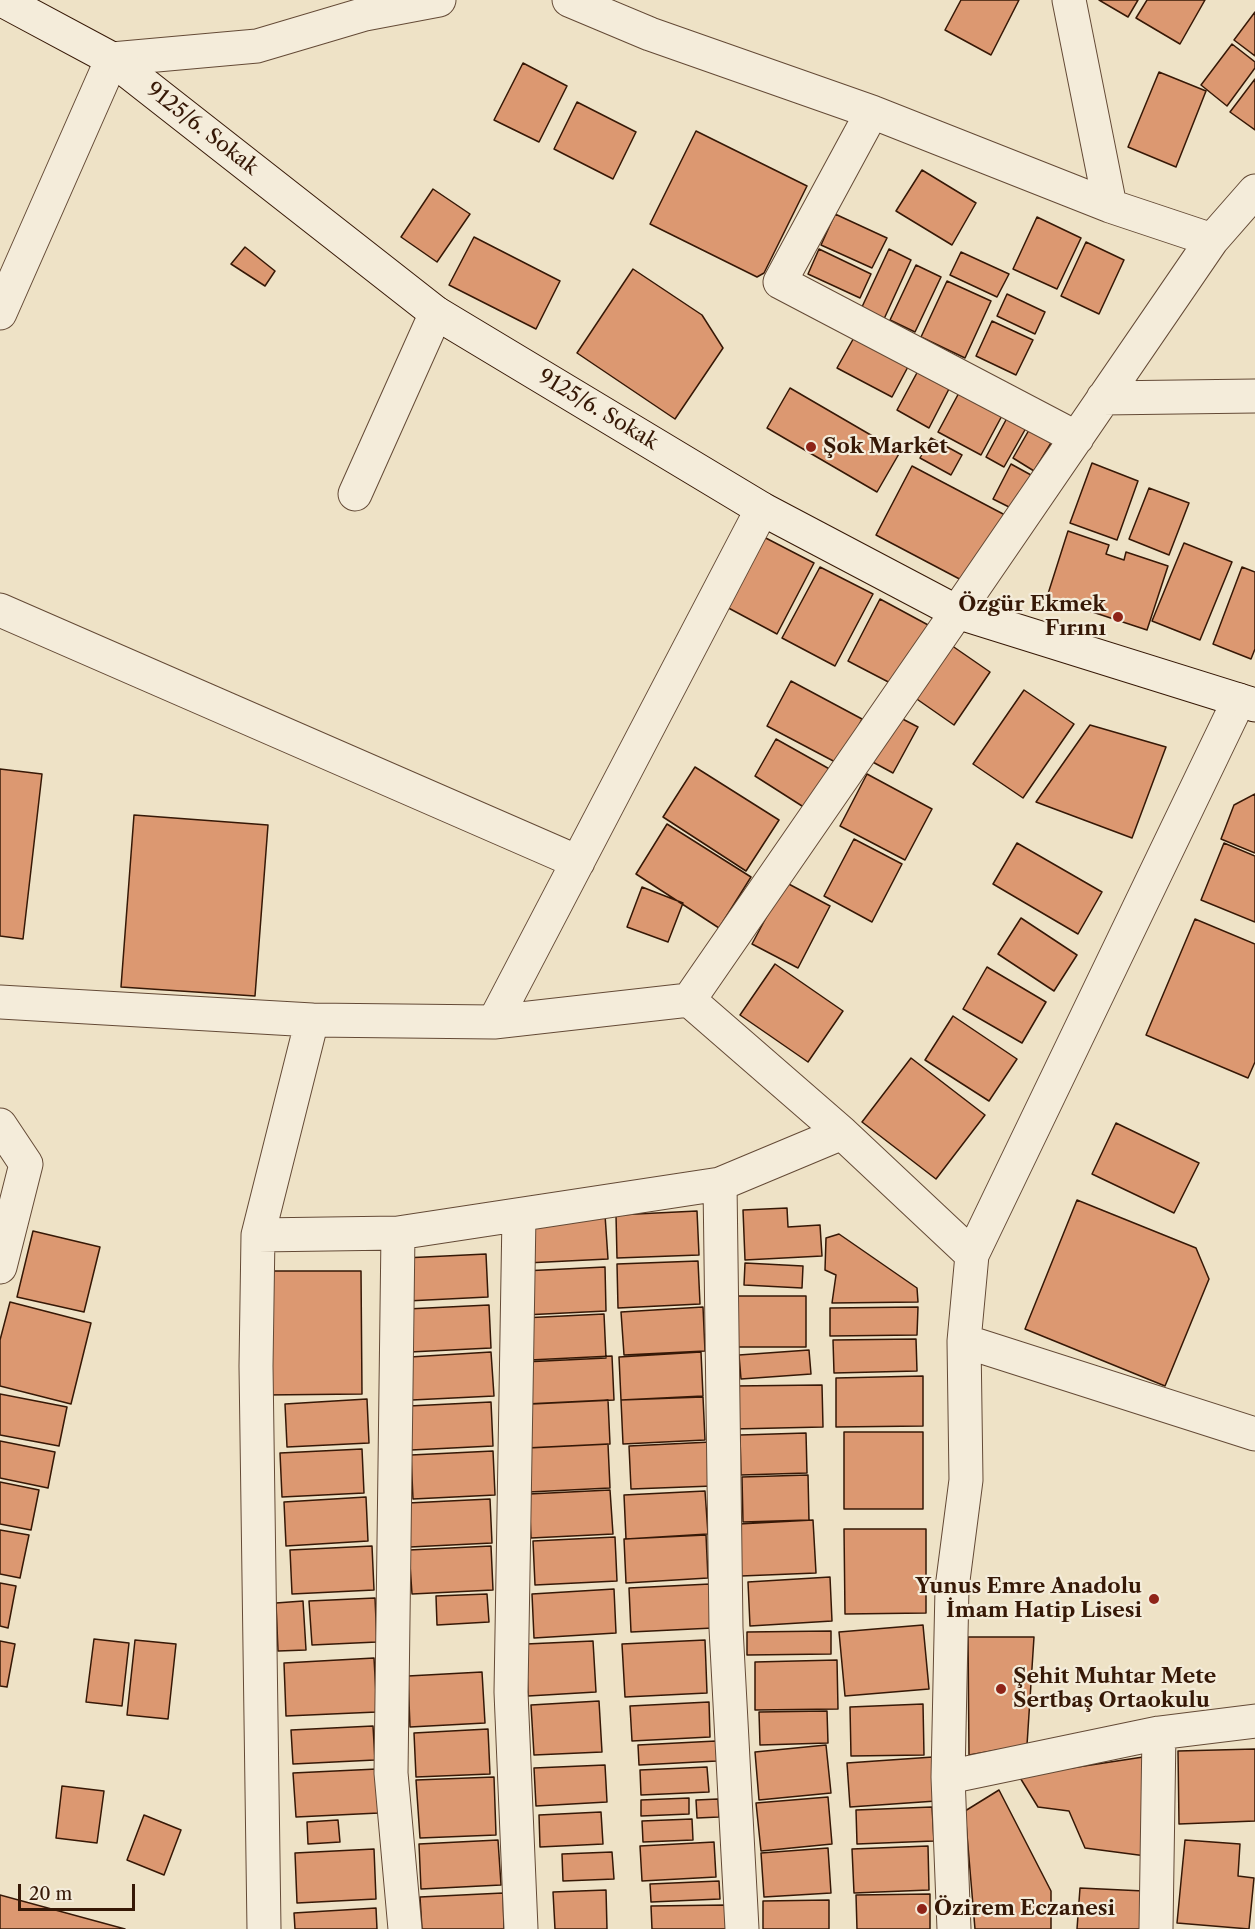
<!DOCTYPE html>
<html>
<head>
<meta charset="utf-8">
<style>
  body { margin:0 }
  #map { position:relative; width:1255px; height:1929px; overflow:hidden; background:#eee2c6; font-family:"Libre Caslon Text",serif }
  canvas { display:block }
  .scale { position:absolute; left:18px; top:1884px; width:117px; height:27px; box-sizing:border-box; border:3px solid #361806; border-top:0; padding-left:8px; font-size:18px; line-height:21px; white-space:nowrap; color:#361806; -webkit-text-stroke:4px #f4ecda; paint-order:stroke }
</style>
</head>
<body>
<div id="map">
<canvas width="1255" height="1929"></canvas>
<div class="scale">20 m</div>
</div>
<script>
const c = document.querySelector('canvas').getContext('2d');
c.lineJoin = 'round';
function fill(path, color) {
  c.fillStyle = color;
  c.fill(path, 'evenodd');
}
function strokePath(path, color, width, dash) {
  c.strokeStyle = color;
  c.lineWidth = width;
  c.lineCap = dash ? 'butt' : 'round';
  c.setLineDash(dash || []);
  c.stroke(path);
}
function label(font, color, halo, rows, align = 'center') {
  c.font = font + ' "Libre Caslon Text",serif';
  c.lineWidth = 4.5;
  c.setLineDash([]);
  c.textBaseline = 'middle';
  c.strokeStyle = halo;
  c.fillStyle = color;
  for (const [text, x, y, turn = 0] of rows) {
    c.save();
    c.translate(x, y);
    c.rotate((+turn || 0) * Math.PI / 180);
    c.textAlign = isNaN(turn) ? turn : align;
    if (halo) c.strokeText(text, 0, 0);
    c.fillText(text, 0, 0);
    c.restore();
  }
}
const building = new Path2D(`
  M961 0H1019L991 55 945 30Z
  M1099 0H1138L1128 17Z
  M1147 0H1205L1180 44 1136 18Z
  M1255 12V56L1234 40Z
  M1232 44 1255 62V68L1227 106 1201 85Z
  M523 63 567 86 539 142 494 120Z
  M1159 72 1206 91 1176 167 1128 147Z
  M1255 79V130L1230 112Z
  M577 102 636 132 613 179 554 149Z
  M696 131 807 186 764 273 757 277 650 224Z
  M922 170 976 203 952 245 896 211Z
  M433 189 470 214 437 262 401 237Z
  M835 214 887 238 872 268 821 245Z
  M1037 217 1081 238 1057 289 1013 269Z
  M474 237 560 281 536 329 449 285Z
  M1086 242 1124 260 1099 314 1061 296Z
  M245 247 275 271 265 286 231 264Z
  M819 249 871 274 860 298 808 274Z
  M889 249 911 260 884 319 861 309Z
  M961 252 1009 274 997 297 950 275Z
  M916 265 941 277 915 332 890 320Z
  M633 269 702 315 723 348 675 419 577 353Z
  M947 281 991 301 965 358 921 337Z
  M1007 294 1045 312 1035 334 997 316Z
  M992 321 1033 340 1016 375 976 356Z
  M856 334 910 363 892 397 837 368Z
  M919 369 950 387 929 428 897 410Z
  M790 388 900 452 877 492 767 428Z
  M961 389 1004 412 981 455 938 432Z
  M1007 418 1026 428 1004 467 986 457Z
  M1029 430 1051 443 1034 471 1013 458Z
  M931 438 962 455 951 475 920 458Z
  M1092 463 1138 481 1117 540 1070 523Z
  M1011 464 1031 475 1013 509 993 499Z
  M912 466 1005 515 969 584 876 535Z
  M1149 488 1189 503 1169 555 1129 539Z
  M1068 531 1109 545 1106 554 1124 560 1126 552 1168 566 1147 630 1047 597Z
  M758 534 814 563 777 634 721 604Z
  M1184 543 1232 562 1200 640 1152 621Z
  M820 567 873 594 835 666 782 638Z
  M1242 567 1255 572V649L1251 659 1213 644Z
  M880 599 930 626 898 687 848 661Z
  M948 643 990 672 954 725 911 695Z
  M791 681 862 719 839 764 767 726Z
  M1024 690 1074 724 1023 798 973 764Z
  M893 714 918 727 893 773 869 760Z
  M1090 725 1166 747 1132 838 1036 802Z
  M776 739 833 771 813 813 755 776Z
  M695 767 779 820 746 871 663 817Z
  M0 769 42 774 23 939 0 936Z
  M867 774 932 809 905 860 840 826Z
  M1255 794V853L1221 839 1234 805Z
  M134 815 268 825 255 996 121 987Z
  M667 824 751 877 719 928 636 874Z
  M854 839 902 864 872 922 824 896Z
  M1017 843 1102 892 1078 934 993 884Z
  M1224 843 1255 856V922L1201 900Z
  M785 882 830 906 798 968 752 944Z
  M642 887 683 903 668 942 627 927Z
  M1021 918 1077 955 1054 991 998 954Z
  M1195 919 1255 944V1062L1248 1078 1146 1035Z
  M775 964 843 1011 808 1062 740 1015Z
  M987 967 1046 1002 1022 1043 963 1009Z
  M953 1016 1017 1059 989 1101 925 1060Z
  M911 1058 985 1115 936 1179 862 1122Z
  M1116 1123 1199 1163 1174 1213 1092 1174Z
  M1077 1200 1196 1248 1209 1279 1165 1386 1025 1329Z
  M787 1208 788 1227 820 1225 822 1256 745 1260 743 1210Z
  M697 1211 699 1255 617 1258 616 1215Z
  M605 1215 608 1259 526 1263 523 1219Z
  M33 1231 100 1247 84 1312 17 1297Z
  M839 1234 917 1288 918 1302 832 1303 836 1275 825 1270 826 1238Z
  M486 1254 488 1297 407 1301 404 1258Z
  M698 1261 700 1304 618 1308 617 1264Z
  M745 1263 803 1266 802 1288 744 1285Z
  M605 1267 606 1311 524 1315 523 1271Z
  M262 1271H361L362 1394 264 1395Z
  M738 1296H806V1347H738Z
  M10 1302 91 1323 71 1404 0 1386V1340Z
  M489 1305 491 1348 410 1352 407 1309Z
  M703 1307 705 1351 624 1355 621 1312Z
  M918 1307 917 1335 830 1336V1308Z
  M604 1314 606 1358 524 1362 522 1318Z
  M916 1339 917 1371 834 1373 833 1340Z
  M809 1350 811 1374 741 1379 739 1355Z
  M491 1352 494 1396 412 1400 410 1357Z
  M701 1352 703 1396 621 1400 619 1357Z
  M612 1356 614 1400 532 1404 530 1360Z
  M923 1376V1426L836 1427V1378Z
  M822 1385 823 1427 733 1429V1386Z
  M0 1394 67 1407 59 1446 0 1435Z
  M703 1397 705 1440 623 1444 621 1400Z
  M367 1399 369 1443 287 1447 285 1404Z
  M608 1400 610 1444 528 1448 526 1404Z
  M491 1402 493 1446 411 1450 409 1406Z
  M844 1432H923V1509H844Z
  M806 1433 807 1473 741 1475 740 1435Z
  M0 1441 55 1452 48 1488 0 1478Z
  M711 1442 713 1486 631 1489 629 1446Z
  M608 1444 610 1488 529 1492 526 1448Z
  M362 1449 364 1493 282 1497 280 1453Z
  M493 1451 495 1495 413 1499 411 1455Z
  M808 1475 809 1520 743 1522 742 1477Z
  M0 1482 39 1490 31 1530 0 1524Z
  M610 1490 613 1534 531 1538 529 1494Z
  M705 1491 708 1534 626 1539 624 1495Z
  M366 1497 368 1541 286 1546 284 1502Z
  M490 1499 492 1543 410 1547 408 1503Z
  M813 1520 816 1573 741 1576 739 1524Z
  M844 1529H926V1613L845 1614Z
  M0 1530 29 1535 20 1578 0 1574Z
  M706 1535 708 1578 626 1583 624 1539Z
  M615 1537 617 1581 535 1585 533 1541Z
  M372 1546 374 1590 292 1594 290 1550Z
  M491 1546 493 1590 412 1594 409 1550Z
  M830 1577 832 1621 750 1626 748 1582Z
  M0 1583 16 1586 8 1628 0 1626Z
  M710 1584 713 1628 631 1632 629 1588Z
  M614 1589 616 1633 534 1638 532 1594Z
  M487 1594 489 1622 437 1625 436 1596Z
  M375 1598 377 1642 312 1645 309 1601Z
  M303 1601 306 1650 278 1651 276 1603Z
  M923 1625 929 1689 845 1696 839 1632Z
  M831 1631V1654L747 1655V1632Z
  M968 1637H1034L1027 1745 969 1755Z
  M94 1639 129 1643 122 1706 86 1702Z
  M135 1640 176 1644 168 1719 127 1715Z
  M705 1640 707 1693 625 1697 622 1644Z
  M0 1641 15 1644 7 1687 0 1686Z
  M593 1641 596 1692 528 1696 526 1644Z
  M374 1658 377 1712 286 1716 284 1663Z
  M837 1660 838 1709 755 1710V1662Z
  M482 1672 485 1723 410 1727 408 1676Z
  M599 1701 602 1752 534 1755 531 1705Z
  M709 1702 710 1737 632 1741 630 1706Z
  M923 1704 924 1755 851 1756 850 1707Z
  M827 1711 828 1743 760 1745 759 1712Z
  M373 1726 375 1760 293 1764 291 1730Z
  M488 1729 490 1774 416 1777 414 1733Z
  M716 1741 717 1761 639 1765 638 1745Z
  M826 1745 831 1793 759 1800 755 1752Z
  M1255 1749V1821L1179 1824 1178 1751Z
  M933 1757 936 1801 850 1807 847 1763Z
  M1143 1757 1146 1856 1085 1848 1069 1811 1038 1807 1019 1776Z
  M605 1765 607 1802 536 1806 534 1768Z
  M707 1767 709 1792 641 1795 640 1770Z
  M377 1769 379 1813 296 1817 293 1773Z
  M494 1777 496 1835 420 1838 416 1780Z
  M62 1786 104 1791 97 1843 56 1838Z
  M999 1790 1051 1891V1929H975L965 1811Z
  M828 1797 832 1844 761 1851 756 1803Z
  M689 1798V1814L641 1816V1800Z
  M718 1799 719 1817 697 1818 696 1800Z
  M932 1807 934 1841 857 1844 856 1810Z
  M601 1812 603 1844 540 1847 539 1815Z
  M144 1815 181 1830 164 1875 127 1860Z
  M692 1819 693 1840 643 1842 642 1821Z
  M338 1820 340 1842 308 1844 307 1822Z
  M498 1840 501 1885 421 1889 419 1844Z
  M1185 1840 1240 1844 1238 1876 1254 1878 1249 1929 1177 1923Z
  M714 1842 716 1877 642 1881 640 1846Z
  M928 1846 929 1890 854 1893 852 1849Z
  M828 1848 831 1893 764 1897 761 1853Z
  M374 1849 376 1899 297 1903 295 1853Z
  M612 1852 614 1879 563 1881 562 1854Z
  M719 1881 720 1899 651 1902 650 1884Z
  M1080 1888 1144 1891 1142 1929H1077Z
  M606 1890 607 1929H555L553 1892Z
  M503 1893 504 1929H422L420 1897Z
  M930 1894V1929H857L856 1895Z
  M0 1895 125 1929H0Z
  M829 1900V1929H763V1901Z
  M727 1905V1929H652L651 1906Z
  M376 1908 377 1929H295L294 1913Z`);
fill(building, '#dc9871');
strokePath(building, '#361806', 1.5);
const minor = new Path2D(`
  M569 0 650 34 872 112 1110 206 1212 240
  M1069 0 1110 206
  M872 112 780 282 1077 438
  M0 313 112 59 257 46 365 14 439 0
  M1103 398 1255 396
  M355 494 436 313
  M0 610 578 862
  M689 1000 957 612 1212 240 1255 191
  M0 1002 312 1020
  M494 1022 762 509
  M0 1125 26 1164 0 1267
  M720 1184 726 1628 742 1929
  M519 1215 511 1692 521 1929
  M398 1233 391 1773 405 1929
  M258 1235 398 1233 720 1184 842 1133
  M972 1255 1239 700
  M948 1777 1159 1733 1255 1721
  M264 1929 256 1366 258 1235 312 1020 494 1022 689 1000 842 1133 972 1255 964 1341 1255 1434
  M954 1929 948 1777 952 1588 966 1480 964 1341
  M1156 1929 1159 1733`);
const secondary = new Path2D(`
  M2 0 112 59 436 313 762 509 957 612 1255 705`);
strokePath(minor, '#644a36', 35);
strokePath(secondary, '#361806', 35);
strokePath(minor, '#f4ecda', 33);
strokePath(secondary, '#f4ecda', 33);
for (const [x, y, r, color] of [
  [811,447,6,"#8f2418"],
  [1118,617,6,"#8f2418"],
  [1154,1599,6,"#8f2418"],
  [1001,1689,6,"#8f2418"],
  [922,1909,6,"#8f2418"]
]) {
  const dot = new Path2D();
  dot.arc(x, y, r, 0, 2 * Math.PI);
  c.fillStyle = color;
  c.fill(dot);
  strokePath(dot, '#f4ecda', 2);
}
label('21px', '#361806', '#f4ecda', [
  ["9125/6. Sokak",202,129,38],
  ["9125/6. Sokak",598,410,31]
]);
label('bold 21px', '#361806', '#f4ecda', [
  ["Şok Market",823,447],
  ["Özgür Ekmek",1106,605,"right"],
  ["Fırını",1106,629,"right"],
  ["Yunus Emre Anadolu",1142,1587,"right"],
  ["İmam Hatip Lisesi",1142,1611,"right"],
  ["Şehit Muhtar Mete",1013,1677],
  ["Sertbaş Ortaokulu",1013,1701],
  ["Özirem Eczanesi",934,1909]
], 'left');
</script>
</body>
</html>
